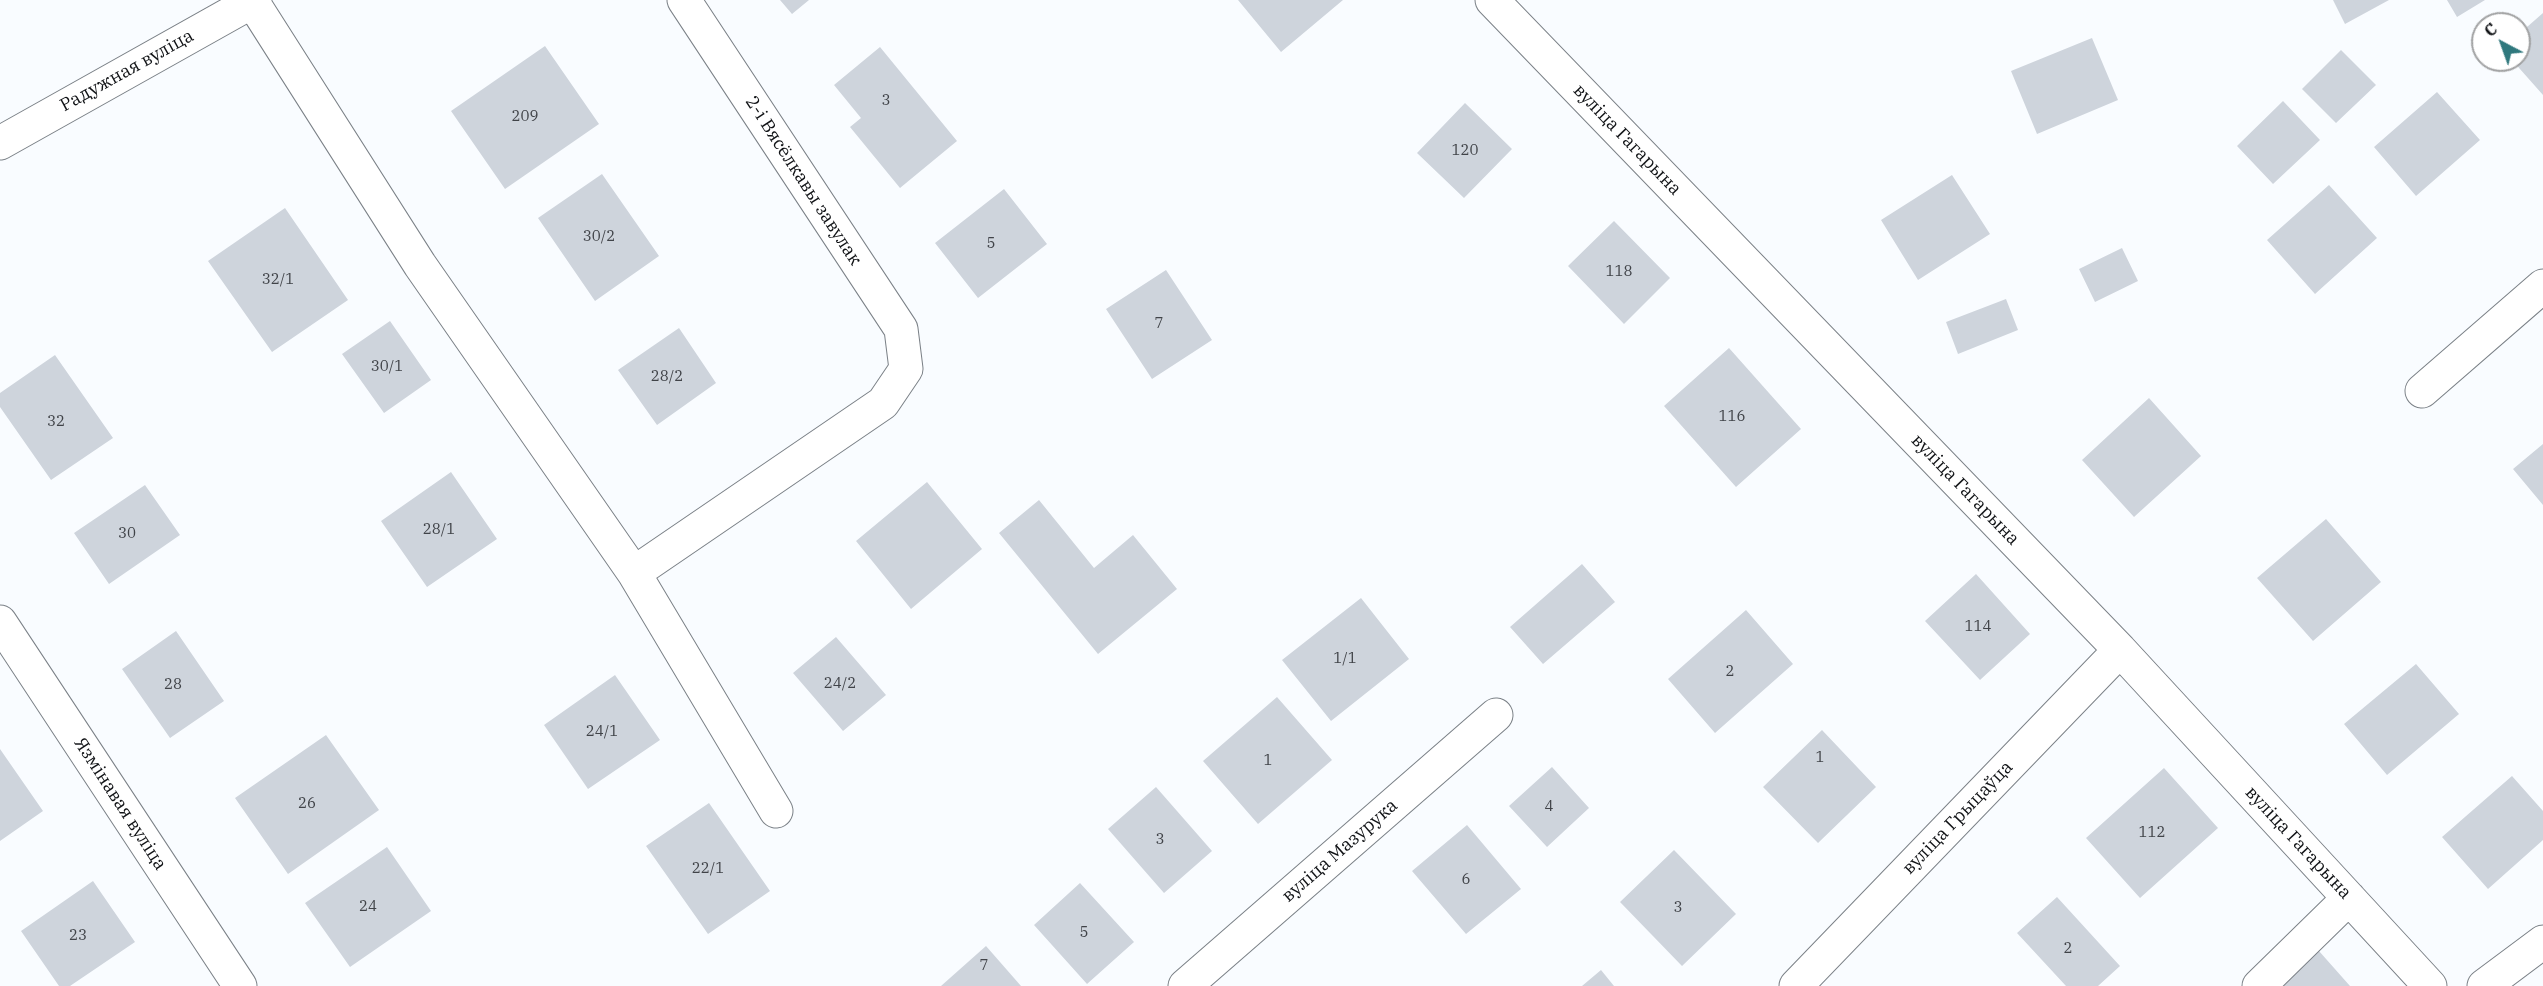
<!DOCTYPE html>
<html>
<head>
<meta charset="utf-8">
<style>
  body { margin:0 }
  #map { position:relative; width:2543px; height:986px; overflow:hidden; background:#f9fcff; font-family:"IBM Plex Serif",serif }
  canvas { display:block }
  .north { position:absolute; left:2471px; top:12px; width:60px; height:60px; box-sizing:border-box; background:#fff; border:2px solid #a0a1a2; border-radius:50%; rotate:319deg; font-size:16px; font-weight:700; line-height:24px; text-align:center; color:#111316 }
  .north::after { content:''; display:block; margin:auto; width:21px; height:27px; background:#2f787d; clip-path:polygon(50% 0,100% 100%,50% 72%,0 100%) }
</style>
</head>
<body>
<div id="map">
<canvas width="2543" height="986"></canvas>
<div class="north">С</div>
</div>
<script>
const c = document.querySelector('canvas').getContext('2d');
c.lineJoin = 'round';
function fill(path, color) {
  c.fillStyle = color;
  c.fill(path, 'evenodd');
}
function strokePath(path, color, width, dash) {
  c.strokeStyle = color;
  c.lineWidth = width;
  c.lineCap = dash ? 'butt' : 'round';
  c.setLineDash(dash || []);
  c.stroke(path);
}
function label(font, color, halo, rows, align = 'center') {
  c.font = font + ' "IBM Plex Serif",serif';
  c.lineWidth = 5;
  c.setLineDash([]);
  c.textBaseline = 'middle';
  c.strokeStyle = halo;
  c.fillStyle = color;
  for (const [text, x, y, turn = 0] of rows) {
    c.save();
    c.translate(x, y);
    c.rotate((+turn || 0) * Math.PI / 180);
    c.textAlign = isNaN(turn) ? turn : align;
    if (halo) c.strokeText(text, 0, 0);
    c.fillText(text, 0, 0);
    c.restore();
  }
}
fill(new Path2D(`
  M780 0H809L792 14Z
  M1238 0H1343L1281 52Z
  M2333 0H2389L2345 24Z
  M2447 0H2485L2457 17Z
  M2543 13V95L2512 60H2519V34Z
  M2092 38 2118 100 2037 134 2011 71Z
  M545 46 599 124 505 189 451 111Z
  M880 47 957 141 900 188 850 127 861 118 834 85Z
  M2341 50 2376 85 2336 123 2302 89Z
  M2437 92 2480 140 2416 196 2374 147Z
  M2283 101 2320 140 2273 184 2237 146Z
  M1465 103 1512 149 1464 198 1417 153Z
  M602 174 659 256 595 301 538 218Z
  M1952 175 1990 234 1918 280 1881 220Z
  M2329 185 2377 238 2315 294 2267 240Z
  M1004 189 1047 244 978 298 935 243Z
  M285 208 348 300 272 352 208 261Z
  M1614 221 1670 278 1624 324 1568 266Z
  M2122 248 2138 281 2095 302 2079 269Z
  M1166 270 1212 340 1152 379 1106 309Z
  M2006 299 2018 330 1958 354 1946 322Z
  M390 321 431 380 384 413 342 354Z
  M679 328 716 383 657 425 618 370Z
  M1729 348 1801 429 1736 487 1664 406Z
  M55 355 113 438 51 480 0 407V393Z
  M2149 398 2201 456 2134 517 2082 460Z
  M2543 444V505L2513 469Z
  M451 472 497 539 427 587 381 521Z
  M927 482 982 549 911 609 856 541Z
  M145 485 180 535 109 584 74 533Z
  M1039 500 1094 568 1133 535 1177 589 1098 654 999 533Z
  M2326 519 2381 582 2313 641 2257 578Z
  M1582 564 1615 602 1543 664 1510 627Z
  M1976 574 2030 634 1980 680 1925 621Z
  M1361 598 1409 659 1331 721 1282 660Z
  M1746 610 1793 664 1715 733 1668 679Z
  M176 631 224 701 170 738 122 669Z
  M836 637 886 695 843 731 793 673Z
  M2416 664 2459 714 2387 775 2344 724Z
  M615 675 660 740 588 789 544 725Z
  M1277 697 1332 760 1258 824 1203 761Z
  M1822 730 1876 787 1818 843 1763 787Z
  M326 735 379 810 288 874 235 798Z
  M0 749 43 811 0 841Z
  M1552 767 1589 808 1547 847 1509 806Z
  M2164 768 2218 828 2140 898 2086 838Z
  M2512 776 2543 811V840L2488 889 2442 837Z
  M1156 787 1212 851 1164 893 1108 829Z
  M709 803 770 891 708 934 646 846Z
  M1467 825 1521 889 1466 934 1412 871Z
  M387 847 431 911 350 967 305 903Z
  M1674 850 1736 914 1682 966 1620 902Z
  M93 881 135 942 70 986H59L21 931Z
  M1080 883 1134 942 1087 984 1034 925Z
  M2057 897 2120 966 2098 986H2066L2017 933Z
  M2311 942 2350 986H2262Z
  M986 946 1021 986H941Z
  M1601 970 1614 986H1582Z`), '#ced4dc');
const minor = new Path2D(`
  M1492 0 2120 650 2430 986
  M252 1 420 265 634 573 776 811
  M0 143 255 0
  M2422 391 2543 286
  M634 573 883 403 906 369 901 329 684 0
  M0 622 240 986
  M1185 986 1496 715
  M1796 986 2120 650
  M2259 986 2349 898
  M2484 986 2543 942`);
strokePath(minor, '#7b8187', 35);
strokePath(minor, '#fff', 33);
label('15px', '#404348', null, [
  ["3",886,101],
  ["209",525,117],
  ["120",1465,151],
  ["30/2",599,237],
  ["5",991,244],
  ["118",1619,272],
  ["32/1",278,280],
  ["7",1159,324],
  ["30/1",387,367],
  ["28/2",667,377],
  ["116",1732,417],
  ["32",56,422],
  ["28/1",439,530],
  ["30",127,534],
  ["114",1978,627],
  ["1/1",1345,659],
  ["2",1730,672],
  ["24/2",840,684],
  ["28",173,685],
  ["24/1",602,732],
  ["1",1820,758],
  ["1",1268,761],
  ["26",307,804],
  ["4",1549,807],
  ["112",2152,833],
  ["3",1160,840],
  ["22/1",708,869],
  ["6",1466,880],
  ["24",368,907],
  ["3",1678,908],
  ["5",1084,933],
  ["23",78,936],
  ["2",2068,949],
  ["7",984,966]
]);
label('18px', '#111316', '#fff', [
  ["Радужная вуліца",127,71,-29],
  ["вуліца Гагарына",1627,140,46],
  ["2-і Вясёлкавы завулак",803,181,57],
  ["вуліца Гагарына",1965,490,46],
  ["Язмінавая вуліца",120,804,57],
  ["вуліца Грыцаўца",1958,818,-46],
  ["вуліца Гагарына",2298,843,47],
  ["вуліца Мазурука",1340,851,-41]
]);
</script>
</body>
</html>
